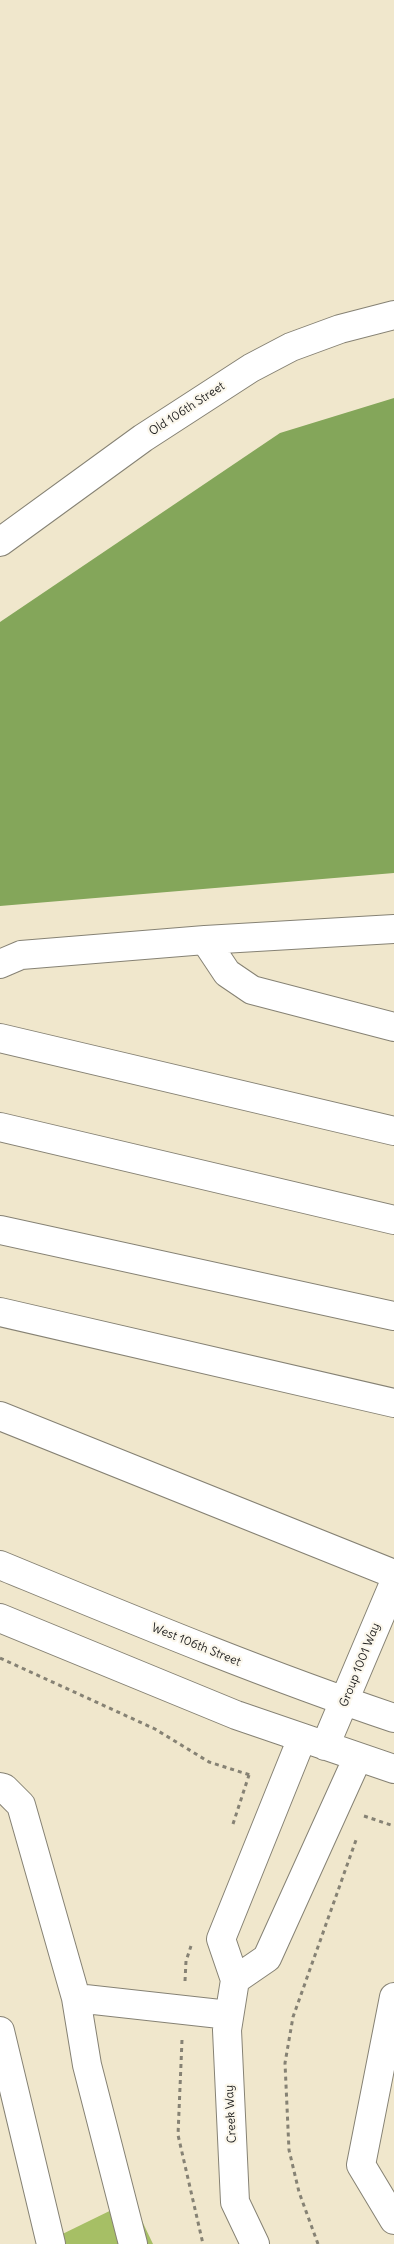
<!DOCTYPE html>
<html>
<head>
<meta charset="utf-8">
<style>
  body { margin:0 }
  canvas { display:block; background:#f0e7cc }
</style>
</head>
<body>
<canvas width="394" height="2244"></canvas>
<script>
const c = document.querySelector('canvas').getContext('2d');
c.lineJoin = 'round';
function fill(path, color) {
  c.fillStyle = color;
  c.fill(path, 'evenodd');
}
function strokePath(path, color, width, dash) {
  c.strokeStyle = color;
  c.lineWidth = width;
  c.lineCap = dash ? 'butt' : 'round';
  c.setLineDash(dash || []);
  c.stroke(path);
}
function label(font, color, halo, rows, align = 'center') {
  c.font = font + ' Delius,sans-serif';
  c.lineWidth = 4.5;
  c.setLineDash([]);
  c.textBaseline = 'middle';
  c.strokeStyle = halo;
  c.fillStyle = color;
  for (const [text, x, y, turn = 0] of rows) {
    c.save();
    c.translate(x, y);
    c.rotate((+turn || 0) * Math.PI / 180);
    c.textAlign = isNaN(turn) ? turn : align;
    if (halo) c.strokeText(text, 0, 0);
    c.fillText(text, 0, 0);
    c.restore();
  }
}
fill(new Path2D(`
  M132 2200 153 2244H42Z`), '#a6bf65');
fill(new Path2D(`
  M394 398V873L0 906V622L280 433Z`), '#84a65a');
const minor = new Path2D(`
  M0 542 143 438 251 368 291 347 340 329 394 315
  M205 940 227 973 252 990 394 1027
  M0 964 21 955 205 940 394 929
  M0 1038 394 1131
  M0 1127 394 1220
  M0 1230 394 1316
  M0 1312 394 1403
  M0 1416 394 1574
  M0 1565C131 1619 260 1673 394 1718
  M0 1618 236 1715 394 1769
  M325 1746 394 1583
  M0 1787 4 1788 21 1805 76 1998 87 2065 133 2244
  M235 1980 267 1958 358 1757
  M394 1997 361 2165 394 2220
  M76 1998 229 2015
  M0 2031 51 2244
  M255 2244 235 2202 227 2030 235 1980 221 1939 302 1738`);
strokePath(minor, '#868274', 30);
strokePath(new Path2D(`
  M0 1658 155 1729 209 1762 250 1775
  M364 1816 394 1826
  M233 1824 249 1775
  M185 1981 186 1961 191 1946
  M182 2040 178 2135 203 2244
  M318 2244 299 2192 289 2150 285 2063 293 2017 356 1840`), '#868274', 3, [4, 4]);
strokePath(minor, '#fff', 28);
label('12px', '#1c1c1c', '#fbf7ec', [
  ["Old 106th Street",187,409,-33],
  ["West 106th Street",196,1645,22],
  ["Group 1001 Way",360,1665,-68],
  ["Creek Way",231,2114,-93]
]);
</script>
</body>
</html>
